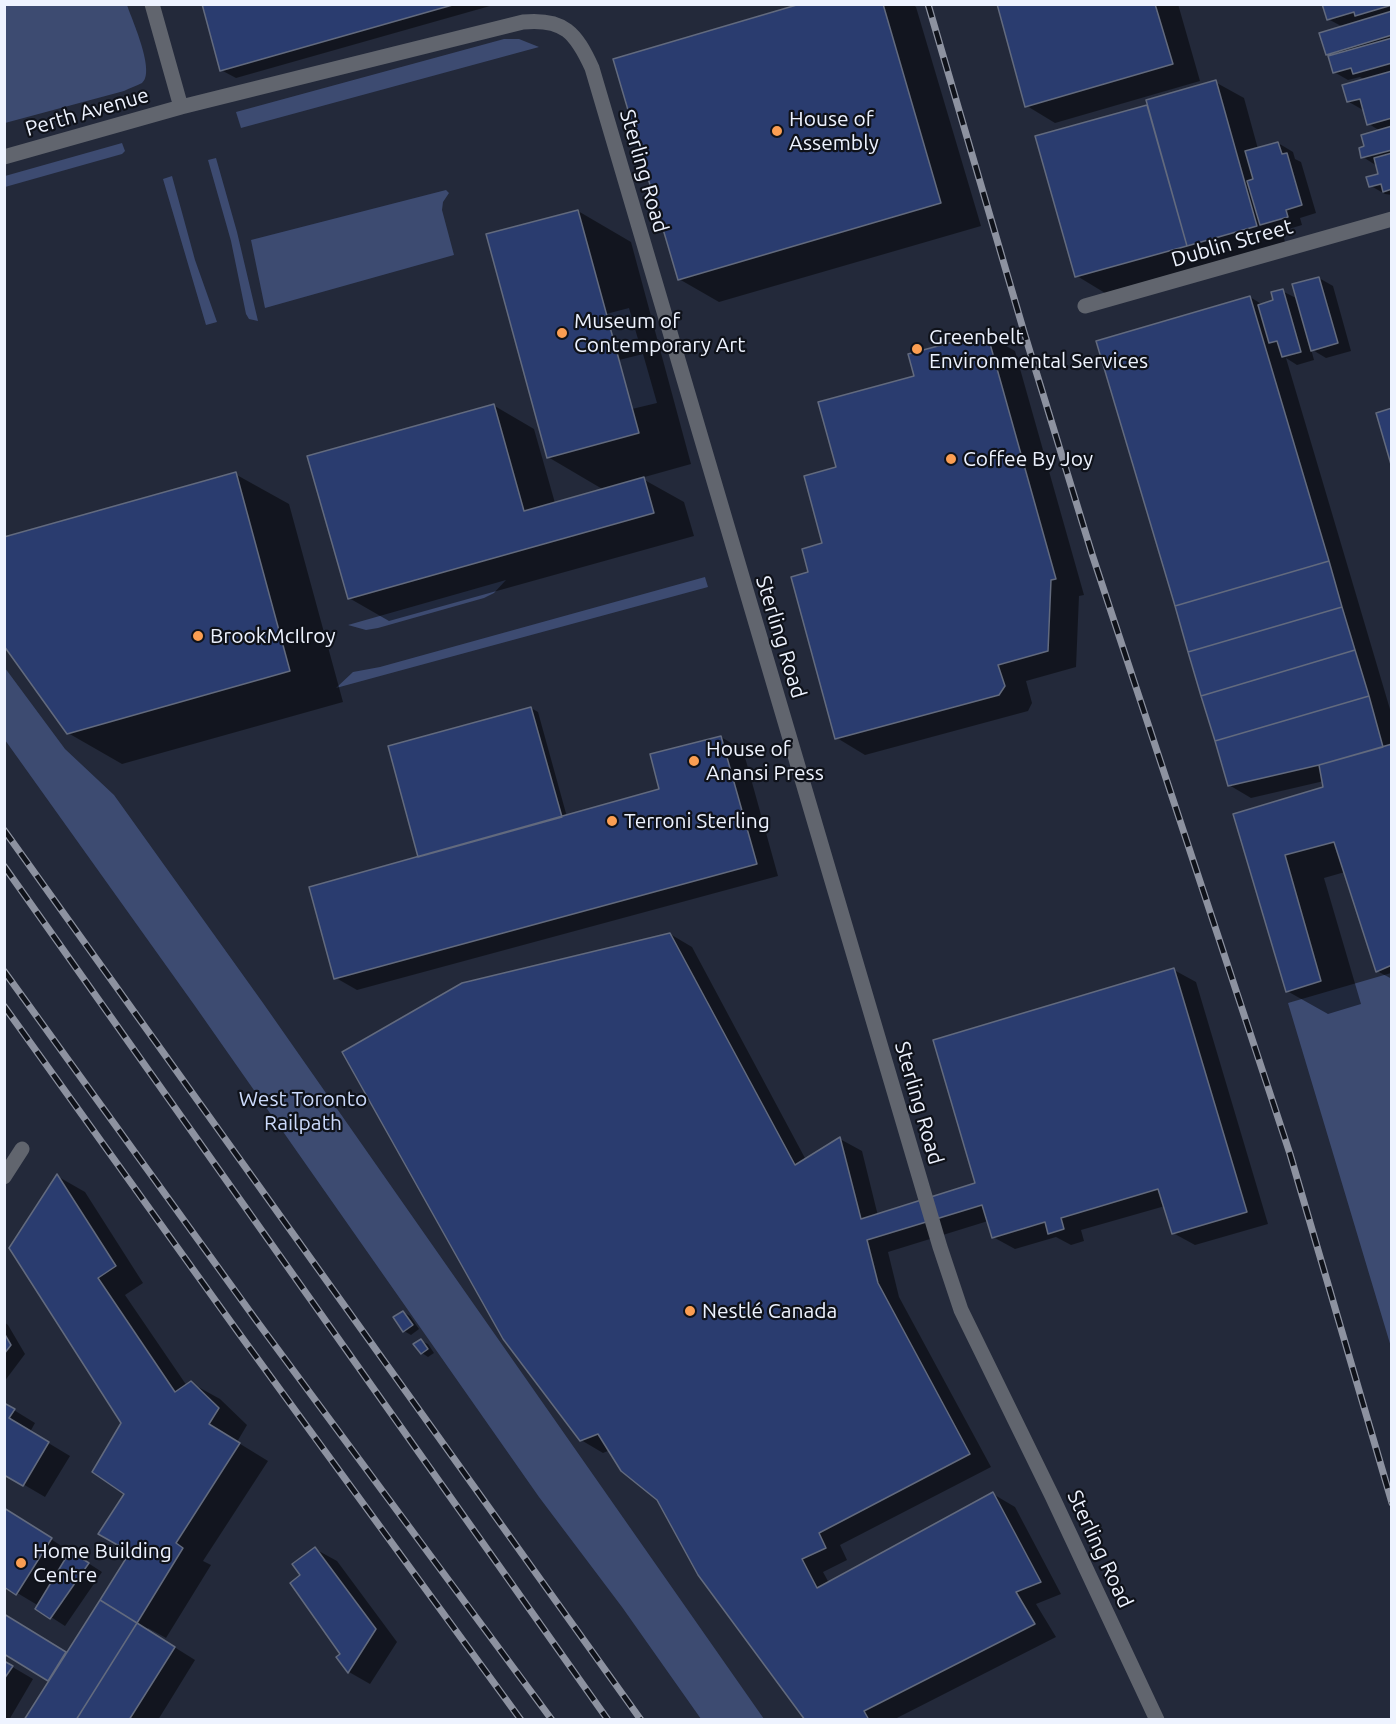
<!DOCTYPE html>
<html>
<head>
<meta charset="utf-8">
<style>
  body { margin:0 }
  #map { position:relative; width:1396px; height:1724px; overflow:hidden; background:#23293a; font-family:Ubuntu,sans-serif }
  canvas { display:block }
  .frame { position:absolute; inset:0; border:6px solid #eef3ff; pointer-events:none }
</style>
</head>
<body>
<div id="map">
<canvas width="1396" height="1724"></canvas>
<div class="frame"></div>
</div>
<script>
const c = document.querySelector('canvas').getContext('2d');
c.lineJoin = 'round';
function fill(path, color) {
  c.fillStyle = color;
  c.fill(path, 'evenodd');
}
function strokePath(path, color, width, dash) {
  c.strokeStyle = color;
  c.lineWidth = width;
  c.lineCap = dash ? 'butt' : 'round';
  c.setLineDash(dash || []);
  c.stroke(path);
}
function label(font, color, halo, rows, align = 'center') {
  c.font = font + ' Ubuntu,sans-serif';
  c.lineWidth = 4.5;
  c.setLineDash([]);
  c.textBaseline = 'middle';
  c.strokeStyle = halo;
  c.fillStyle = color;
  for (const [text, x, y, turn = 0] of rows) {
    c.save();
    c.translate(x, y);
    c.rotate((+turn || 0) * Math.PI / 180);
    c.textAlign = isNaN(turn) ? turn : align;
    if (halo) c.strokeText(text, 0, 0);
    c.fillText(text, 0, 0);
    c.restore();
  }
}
fill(new Path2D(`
  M5 4 127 5C132 20 156 72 142 83 137 86 129 88 124 91L5 123Z
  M504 39H519L539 47 241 128 236 112Z
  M122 143 125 151 122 154 5 187V176Z
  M216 158 237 232 258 321 249 319 246 314 231 241 208 160Z
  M172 176 195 260 217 322 206 325 163 179Z
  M446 190 449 193 443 202 442 210 454 255 265 308 251 240Z
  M629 308 640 346 617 353 606 314Z
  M643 354 657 403 632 409 619 360Z
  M705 577 708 587 336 688 353 672 380 667Z
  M506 580 494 593 484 598 378 628 366 630 348 625Z
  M5 668 65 749 114 795 263 1003 764 1719H701L622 1607 539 1497 195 1006 5 740Z
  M1391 973H1392L1391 1347 1288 1003Z`), '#3d4b71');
fill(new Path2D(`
  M203 4H497L236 78 221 70Z
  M805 4H912L916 7 981 226 719 302 679 279Z
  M998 4H1178L1200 81 1055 123 1027 106Z
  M1320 4H1392V195L1385 194 1371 186 1380 175 1377 166 1363 157 1366 147 1380 131 1369 124 1363 110 1349 102 1365 80 1360 77 1348 80 1334 72 1327 54 1343 27 1328 19 1325 7Z
  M1215 82 1244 98 1258 149 1278 143 1293 152 1295 159 1301 162 1316 213 1300 218 1302 225 1282 231 1285 242 1105 293 1077 276 1037 137 1149 106Z
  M578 211 631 242 691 464 641 478 684 502 694 536 389 621 349 598 493 405 534 429 555 503 604 490 548 457Z
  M1319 278 1333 286 1351 351 1326 358 1311 349 1314 360 1297 365 1286 358 1392 716V979L1377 971 1345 872 1324 878 1361 1004 1328 1014 1287 991 1235 815 1325 788 1324 781 1251 798 1229 785 1250 297 1263 305 1275 301 1282 291 1298 299Z
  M987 335 1015 351 1084 595 1079 596 1076 667 1026 681 1032 703 1028 711 865 755 837 738 810 573 824 544 838 468 916 377Z
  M235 474 289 504 343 702 122 764 68 733Z
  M531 708 538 712 567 817 661 790 721 737 743 750 778 876 357 990 336 978 420 858Z
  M670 934 692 947 806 1160 840 1139 862 1151 878 1216 977 1184 1174 970 1196 982 1268 1224 1195 1245 1173 1233 1165 1206 1081 1230 1084 1241 1071 1245 1056 1237 1015 1249 993 1237 988 1221 888 1252 899 1297 991 1467 840 1545 847 1560 823 1572 829 1583 993 1494 1015 1507 1061 1594 1036 1604 1056 1637 893 1720H807L658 1499 610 1450 603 1453 581 1440Z
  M57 1176 85 1192 143 1283 125 1295 187 1386 191 1383 220 1399 247 1425 237 1442 268 1461 203 1561 211 1565 166 1638 148 1628 147 1630 195 1660 158 1720H26L50 1681 4 1652V1614L67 1654 132 1552 126 1493 123 1423Z
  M403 1312 410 1316 419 1329 411 1335 404 1331Z
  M4 1322 8 1325 25 1354 4 1382Z
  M421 1341 428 1344 434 1353 428 1357 422 1353Z
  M4 1404 35 1423 30 1432 70 1456 45 1497 4 1473Z
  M4 1509 102 1572 65 1626 51 1617 39 1606 4 1585Z
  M315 1549 337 1561 397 1642 370 1684 349 1672 338 1657 342 1654 302 1576Z
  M4 1662 33 1679 9 1720H4Z`), '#0007');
const building = new Path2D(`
  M202 4H456L220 71Z
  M800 4H883L941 203 678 280 613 59Z
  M997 4H1155L1173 64 1025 107Z
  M1322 4H1392V5L1355 16 1354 12 1327 20Z
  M1392 11V35L1326 55 1319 33Z
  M1392 38V63L1353 74 1351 68 1333 73 1328 56Z
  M1392 71V118L1367 125 1360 99 1347 102 1342 85Z
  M1216 80 1257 226 1187 246 1146 100Z
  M1147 105 1187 246 1075 277 1035 136Z
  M1392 126V150L1361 158 1359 148 1364 146 1361 135Z
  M1278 142 1282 154 1287 153 1302 205 1286 210 1288 217 1260 225 1247 181 1253 179 1245 151Z
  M1392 153V189L1383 192 1381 184 1369 187 1366 177 1378 174 1374 158Z
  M578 210 639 433 547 458 486 234Z
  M1319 277 1338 343 1311 351 1292 284Z
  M1283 289 1301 352 1282 357 1277 341 1269 343 1258 305 1273 300 1271 292Z
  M1250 296 1329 561 1175 606 1096 341Z
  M987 333 1056 579 1051 580 1048 651 998 665 1005 686 999 695 835 739 791 577 808 572 802 549 822 543 804 476 836 467 818 402 914 376 908 354Z
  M494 404 524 511 644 477 654 513 348 599 307 456Z
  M1392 408V468L1376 413Z
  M236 472 290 671 67 734 4 646V537Z
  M1329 561 1342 607 1188 652 1175 606Z
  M1342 607 1355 650 1201 696 1188 652Z
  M1355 650 1369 696 1215 741 1201 696Z
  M1369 696 1383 747 1319 765 1228 786 1215 741Z
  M531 707 562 817 418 857 388 746Z
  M721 736 757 864 334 979 309 887 659 789 650 754Z
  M1392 744V965L1376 972 1334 842 1285 855 1321 981 1286 992 1233 814 1323 787 1319 765Z
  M670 933 795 1165 840 1137 861 1219 975 1183 933 1040 1174 968 1247 1212 1172 1234 1158 1189 1061 1218 1064 1229 1048 1234 1045 1222 992 1238 982 1205 867 1240 878 1283 970 1454 819 1533 826 1548 802 1559 817 1588 993 1492 1041 1582 1016 1592 1035 1624 864 1711 869 1720H805L698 1575 657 1500 621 1471 598 1434 580 1441 503 1339 342 1052 462 983Z
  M57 1174 116 1266 98 1278 175 1392 191 1381 219 1408 209 1424 240 1443 176 1543 183 1548 137 1623 100 1600 130 1552 98 1534 124 1494 92 1472 121 1423 9 1248Z
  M403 1311 413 1325 403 1332 393 1317Z
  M4 1333 11 1345 4 1354Z
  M421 1339 428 1349 421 1354 413 1344Z
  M4 1403 15 1409 9 1418 49 1442 23 1486 4 1475Z
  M4 1508 52 1538 16 1595 4 1587Z
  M315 1547 376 1629 348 1673 336 1657 340 1654 290 1583 300 1575 292 1564Z
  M70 1551 89 1563 50 1619 35 1609Z
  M100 1600 137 1623 76 1720H24Z
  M4 1614 66 1652 48 1681 4 1654Z
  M137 1623 175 1647 129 1720H76Z
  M4 1661 13 1666 4 1679Z`);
fill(building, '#2a3c6f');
strokePath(building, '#626a7e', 1.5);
strokePath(new Path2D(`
  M152 4 181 107
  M4 157 181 107 523 22C564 18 576 33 592 68L940 1247 961 1310 1052 1496 1157 1720
  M1085 306 1392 219
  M4 1177 22 1149`), '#61656e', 15);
const rail = new Path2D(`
  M928 4 1024 332 1092 554 1290 1154 1392 1503
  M4 830 641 1720
  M4 866 608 1720
  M4 971 256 1320 552 1720
  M4 1006 238 1332 521 1720`);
strokePath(rail, '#8d92a0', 7);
strokePath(rail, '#0f121a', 4.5, [14]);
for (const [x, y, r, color] of [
  [777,131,6,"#fb9e52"],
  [562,333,6,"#fb9e52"],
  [917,349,6,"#fb9e52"],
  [951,459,6,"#fb9e52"],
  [198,636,6,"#fb9e52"],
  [694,761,6,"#fb9e52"],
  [612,821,6,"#fb9e52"],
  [690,1311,6,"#fb9e52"],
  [21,1563,6,"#fb9e52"]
]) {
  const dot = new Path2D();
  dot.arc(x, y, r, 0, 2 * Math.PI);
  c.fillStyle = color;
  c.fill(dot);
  strokePath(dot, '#0f121a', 2);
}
label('21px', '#eef3ff', '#0f121a', [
  ["Perth Avenue",87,112,-16],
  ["Sterling Road",644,171,74],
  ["Dublin Street",1232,243,-16],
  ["Sterling Road",781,637,73],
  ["Sterling Road",919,1103,74],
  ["Sterling Road",1100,1549,65]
]);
label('21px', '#eef3ff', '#0f121a', [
  ["House of",789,119],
  ["Assembly",789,143],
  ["Museum of",574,321],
  ["Contemporary Art",574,345],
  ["Greenbelt",929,337],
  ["Environmental Services",929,361],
  ["Coffee By Joy",963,459],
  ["BrookMcIlroy",210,636],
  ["House of",706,749],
  ["Anansi Press",706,773],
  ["Terroni Sterling",624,821],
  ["Nestlé Canada",702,1311],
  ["Home Building",33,1551],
  ["Centre",33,1575]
], 'left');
label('21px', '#ccdafb', '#0f121a', [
  ["West Toronto",303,1099],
  ["Railpath",303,1123]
]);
</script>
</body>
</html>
